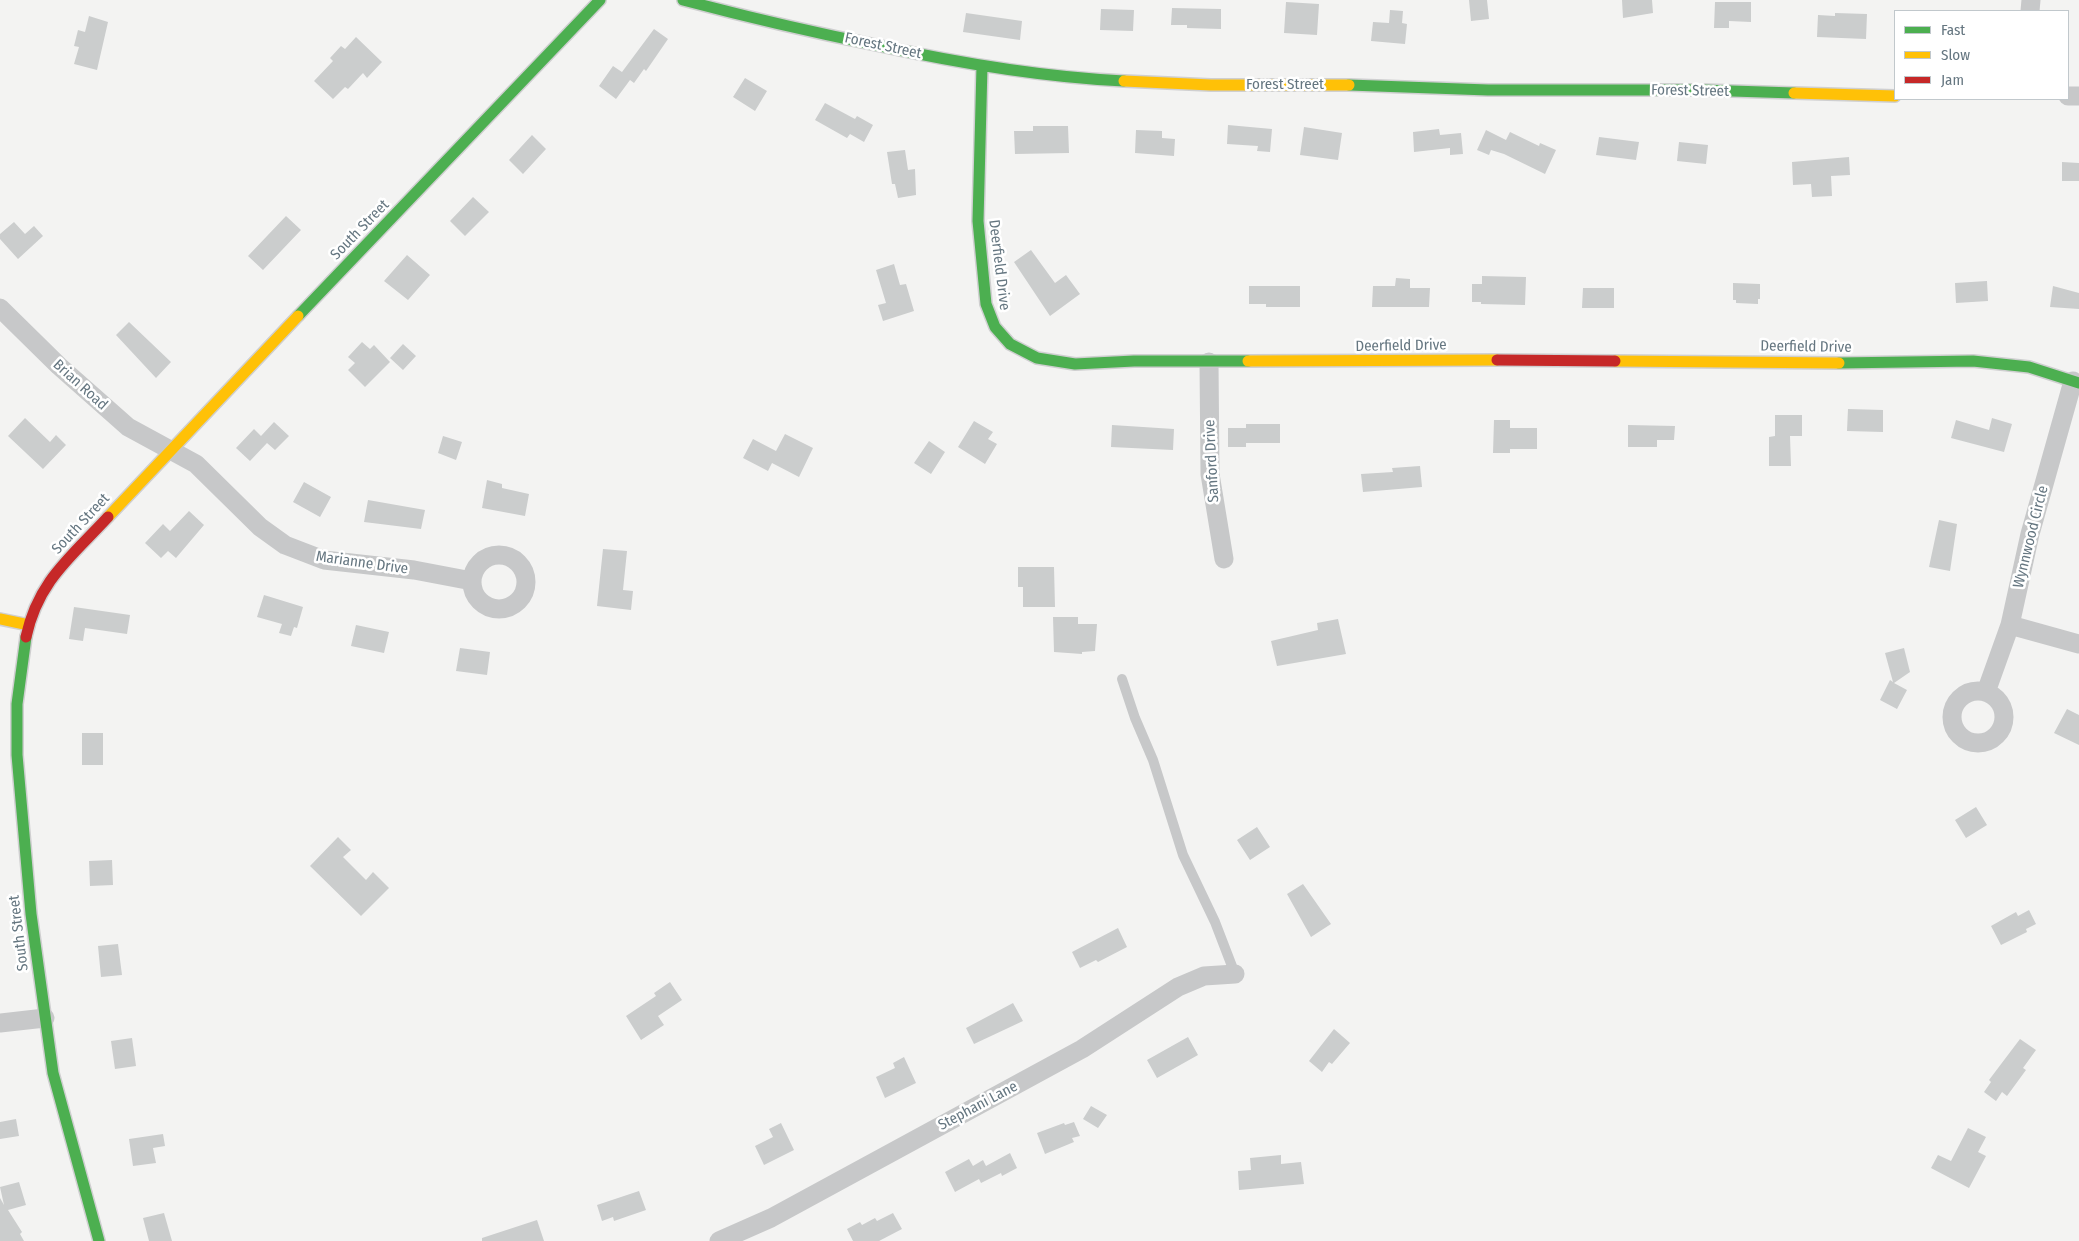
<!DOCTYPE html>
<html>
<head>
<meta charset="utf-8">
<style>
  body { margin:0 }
  #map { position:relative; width:2079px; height:1241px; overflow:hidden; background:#f3f3f2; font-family:"Fira Sans Condensed",sans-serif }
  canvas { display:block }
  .legend { position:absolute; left:1894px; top:10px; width:175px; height:90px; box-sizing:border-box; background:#fff; border:1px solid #c1c8cc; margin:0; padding:6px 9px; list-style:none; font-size:15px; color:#657680 }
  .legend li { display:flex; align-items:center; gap:10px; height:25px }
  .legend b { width:25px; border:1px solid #c1c8cc }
</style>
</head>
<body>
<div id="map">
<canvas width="2079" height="1241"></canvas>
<ul class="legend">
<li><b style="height:6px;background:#4caf50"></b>Fast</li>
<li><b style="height:6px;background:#ffc107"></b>Slow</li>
<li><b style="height:6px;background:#c62828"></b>Jam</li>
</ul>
</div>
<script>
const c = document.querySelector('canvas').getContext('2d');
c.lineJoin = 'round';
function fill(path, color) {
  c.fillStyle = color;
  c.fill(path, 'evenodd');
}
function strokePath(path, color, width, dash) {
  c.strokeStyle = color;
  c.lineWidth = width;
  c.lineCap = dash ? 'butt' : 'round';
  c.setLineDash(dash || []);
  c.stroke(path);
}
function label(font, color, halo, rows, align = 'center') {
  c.font = font + ' "Fira Sans Condensed",sans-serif';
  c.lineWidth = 5;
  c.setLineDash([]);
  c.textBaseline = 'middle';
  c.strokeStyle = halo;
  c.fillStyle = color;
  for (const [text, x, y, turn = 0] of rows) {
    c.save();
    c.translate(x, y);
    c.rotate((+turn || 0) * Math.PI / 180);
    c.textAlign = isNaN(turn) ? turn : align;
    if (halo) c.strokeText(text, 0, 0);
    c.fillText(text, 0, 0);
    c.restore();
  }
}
fill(new Path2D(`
  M1469 0H1487L1489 19 1471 21Z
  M1622 0H1652L1653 13 1623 18Z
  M1286 2 1319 4 1317 35 1284 33Z
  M1715 2H1751V22L1729 21V28H1714Z
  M1172 8 1221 9V29L1187 28V25H1171Z
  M1101 9 1134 10 1133 31 1100 30Z
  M1390 10 1403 11 1402 23 1407 24 1405 44 1371 41 1373 22 1389 23Z
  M966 13 1022 21 1020 40 963 32Z
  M1835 13 1867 14 1866 39 1817 37 1818 15 1835 16Z
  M89 16 108 22 97 70 74 64 79 47 74 46 78 30 85 32Z
  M654 29 668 39 646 71 644 69 634 83 630 80 616 99 599 86 613 66 622 72Z
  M356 37 382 62 367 78 363 73 348 89 345 87 333 99 314 81 333 61 330 58 341 46 345 49Z
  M745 78 767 91 755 111 733 97Z
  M825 103 855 119 857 116 873 125 864 142 850 134 847 138 815 120Z
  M1228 125 1272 129 1270 152 1257 151 1258 146 1227 144Z
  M1033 126H1068L1069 153 1015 154 1014 131H1033Z
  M1304 127 1342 133 1338 160 1300 155Z
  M1439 129 1440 135 1461 133 1463 154 1450 155V148L1414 152 1413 132Z
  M1136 130 1162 131V138L1175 139 1174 156 1135 153Z
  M1486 130 1506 140 1510 132 1539 146 1540 143 1556 150 1545 174 1504 154 1491 150 1489 155 1477 150Z
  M532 135 546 149 523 174 509 160Z
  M1599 137 1639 142 1636 160 1596 155Z
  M1679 142 1708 145 1706 164 1677 161Z
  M905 150 908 170 915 169 916 195 898 198 895 184H892L887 152Z
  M1849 157 1850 175 1831 176 1832 196 1812 197 1811 184 1793 185 1792 162Z
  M2062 162 2079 163V181H2062Z
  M473 197 489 212 465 236 450 221Z
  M286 216 301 230 263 270 248 256Z
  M14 222 25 234 34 226 43 236 18 259 0 239V234Z
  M1031 250 1055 283 1066 275 1080 294 1050 316 1014 262Z
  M407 255 430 275 408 300 384 281Z
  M894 264 900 285 906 284 914 311 883 321 878 305 886 303 876 270Z
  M1482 276 1526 277 1525 305 1481 304V302H1472V284H1482Z
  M1396 278 1410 279V288H1430L1429 307H1372L1373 286H1395Z
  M1987 281 1988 301 1956 303 1955 283Z
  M1733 283 1760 284V299H1758V304L1736 303V300H1733Z
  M1249 286H1300V307H1266V304H1249Z
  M2053 286 2079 293V309L2050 307Z
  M1583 288H1614V308H1582Z
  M129 322 171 362 156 378 116 335Z
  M362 342 370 349 374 345 390 362 365 387 348 370 355 363 348 357Z
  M403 344 416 356 403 370 390 358Z
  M1848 409 1883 410V432L1847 431Z
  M1775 415H1802V436H1790L1791 466H1769V437L1775 436Z
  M25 418 50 442 56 435 66 445 43 469 8 436Z
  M1992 418 2012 424 2004 452 1951 438 1956 420 1989 430Z
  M1494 420H1510V428H1537V449H1510V453H1493Z
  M974 421 993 432 988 439 997 444 985 464 958 447Z
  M274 422 289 436 275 450 267 443 250 461 236 448 254 429 261 436Z
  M1246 424H1280V443H1246V447H1228V428H1246Z
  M1112 425 1174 429 1173 450 1111 447Z
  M1628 425 1675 426 1674 440H1657V447H1628Z
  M785 434 813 448 799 477 772 463 768 471 743 458 753 439 776 451Z
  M443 436 462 442 456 460 438 453Z
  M929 441 945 452 931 474 914 463Z
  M1420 466 1422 487 1363 492 1361 474 1393 472 1392 468Z
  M487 480 502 484V488L529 494 525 516 482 508Z
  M304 482 331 497 320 517 293 502Z
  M368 500 425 510 421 529 364 522Z
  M189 511 204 525 176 558 168 551 161 558 145 543 163 524 170 531Z
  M1939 520 1957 524 1950 571 1929 567Z
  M603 549 627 551 623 590 633 591 631 610 597 606Z
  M1018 567H1054L1055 607H1023V587H1018Z
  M264 595 303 607 297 628 294 627 291 636 279 633 282 624 257 617Z
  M74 607 130 615 127 634 85 628 83 641 69 639Z
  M1053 617H1078V624H1097L1095 651 1082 652V654L1054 652Z
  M1338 619 1346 654 1277 666 1271 641 1318 630 1317 623Z
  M356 625 389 632 384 653 351 646Z
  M460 648 490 652 487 675 456 671Z
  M1904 648 1910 672 1894 683 1907 690 1897 709 1880 700 1890 680 1893 682 1885 653Z
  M2067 709 2079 715V745L2054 733Z
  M82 733H103V765H82Z
  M1976 807 1987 825 1966 838 1955 820Z
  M1257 827 1270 847 1250 860 1237 840Z
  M338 837 351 850 343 857 366 880 373 872 389 888 361 916 310 866Z
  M112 860 113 885 90 886 89 861Z
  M1303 884 1331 924 1311 937 1287 894Z
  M2029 910 2036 924 2026 929 2027 932 2001 945 1991 926 2016 912 2018 916Z
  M1118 928 1127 947 1098 962 1096 960 1080 968 1072 952Z
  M118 944 122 975 101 977 98 946Z
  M670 982 682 1000 658 1016 664 1025 641 1040 626 1016 656 996 654 993Z
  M1013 1003 1023 1021 974 1044 966 1028Z
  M1334 1029 1350 1043 1332 1064 1329 1062 1322 1072 1309 1061Z
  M1188 1037 1198 1055 1157 1078 1147 1060Z
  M132 1038 136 1066 115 1069 111 1041Z
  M2020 1039 2036 1050 2023 1068 2026 1070 2007 1096 2002 1092 1996 1101 1984 1092 1991 1082 1989 1080Z
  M904 1057 916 1083 885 1098 876 1077 895 1068 893 1063Z
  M1091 1106 1107 1115 1098 1128 1083 1119Z
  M16 1119 19 1136 0 1139V1122Z
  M1074 1122 1080 1136 1072 1138 1074 1142 1045 1154 1037 1133 1064 1123 1065 1125Z
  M781 1123 794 1150 764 1165 755 1146 773 1137 769 1129Z
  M1968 1128 1986 1137 1978 1152 1986 1156 1969 1188 1931 1168 1938 1155 1951 1161Z
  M163 1134 165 1146 153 1148 156 1163 133 1166 129 1139Z
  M1010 1153 1017 1168 1002 1176 1001 1173 981 1183 979 1179 955 1192 945 1172 969 1159 973 1166 983 1160 986 1166Z
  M1281 1155V1164L1301 1162 1304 1184 1239 1190 1238 1171 1251 1170 1250 1158Z
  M19 1182 26 1205 8 1210 22 1232 20 1234 24 1241H0V1198L4 1205 0 1187Z
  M639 1191 646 1210 614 1221 613 1217 602 1221 597 1205Z
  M164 1213 172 1241H149L143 1218Z
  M893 1213 902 1229 879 1241H853L847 1229 860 1222 862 1225 875 1218 877 1221Z
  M537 1220 544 1241H482V1238Z`), '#cbcdcd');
const fast = new Path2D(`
  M683 0C747 17 811 32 876 45 958 63 1040 77 1124 81
  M982 66 978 221 986 304 995 327 1010 344 1037 358 1075 364 1134 361H1248
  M1349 85 1488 90H1701L1794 93
  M298 316 600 0
  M1839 363 1973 361 2029 367 2079 383
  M26 637 17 704V755L31 914 53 1073 99 1241`);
const slow = new Path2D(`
  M1124 81 1211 85H1349
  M1794 93 1895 96
  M1248 361 1497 360
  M1615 361 1839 363
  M108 517 298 316
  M0 619 29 625`);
const jam = new Path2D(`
  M1497 360 1615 361
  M26 637C38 581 71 557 108 517`);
strokePath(fast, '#cfcfd0', 14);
strokePath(slow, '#cfcfd0', 14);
strokePath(jam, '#cfcfd0', 14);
strokePath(new Path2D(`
  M1122 679 1135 718 1153 760 1183 855 1215 922 1235 974`), '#c7c8c9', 10);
strokePath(new Path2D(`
  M2030 11 2031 0
  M2068 96H2079
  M0 308 59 366 128 427 196 464 260 527 285 545 324 560 414 570 472 581
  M1209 362 1210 474 1224 559
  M472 582a27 27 0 1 1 54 0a27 27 0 1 1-54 0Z
  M2010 625 2079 644
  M1952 717a26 26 0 1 1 52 0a26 26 0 1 1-52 0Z
  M1986 692 2010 625 2030 534 2073 381
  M0 1023 45 1018
  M719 1241 771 1218 1082 1049 1178 987 1204 976 1235 974`), '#c7c8c9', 19);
strokePath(fast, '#4caf50', 11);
strokePath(slow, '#ffc107', 11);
strokePath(jam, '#c62828', 11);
label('15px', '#657680', '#fff', [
  ["Forest Street",883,46,12],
  ["Forest Street",1285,85],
  ["Forest Street",1690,91,1],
  ["South Street",360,230,-46],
  ["Deerfield Drive",999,265,83],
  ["Deerfield Drive",1401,346,-1],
  ["Deerfield Drive",1806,347,1],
  ["Brian Road",80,385,42],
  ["Sanford Drive",1212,461,-93],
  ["South Street",81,524,-47],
  ["Wynnwood Circle",2031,537,-76],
  ["Marianne Drive",362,563,8],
  ["South Street",19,933,-97],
  ["Stephani Lane",978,1106,-28]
]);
</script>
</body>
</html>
